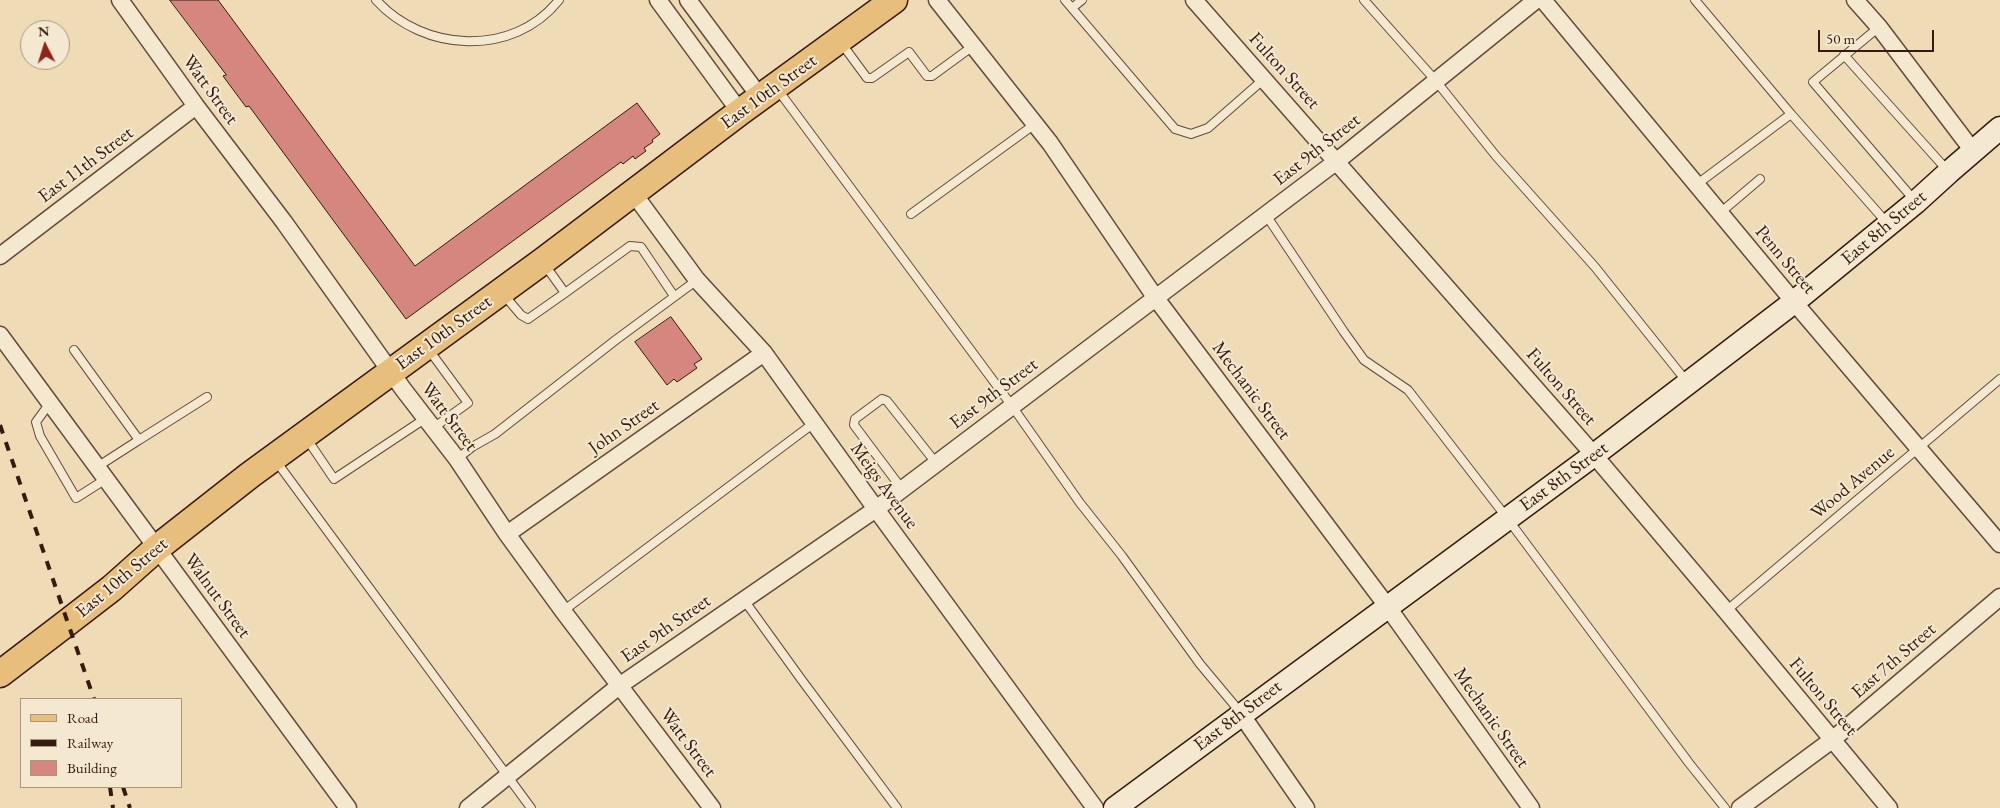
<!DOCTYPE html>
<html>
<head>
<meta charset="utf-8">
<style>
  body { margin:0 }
  #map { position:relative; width:2000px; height:808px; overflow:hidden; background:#f0dbb7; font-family:"EB Garamond",serif }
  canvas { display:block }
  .legend { position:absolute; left:20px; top:698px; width:162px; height:90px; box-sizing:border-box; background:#f5e8d0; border:1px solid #a89683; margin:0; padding:6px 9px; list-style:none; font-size:15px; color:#341a0f }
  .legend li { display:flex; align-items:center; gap:10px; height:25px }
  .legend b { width:25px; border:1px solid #a89683 }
  .north { position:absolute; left:20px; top:20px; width:50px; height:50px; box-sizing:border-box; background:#f5e8d0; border:1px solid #a89683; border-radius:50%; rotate:355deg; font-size:14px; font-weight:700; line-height:20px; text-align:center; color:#341a0f }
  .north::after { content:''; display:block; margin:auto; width:18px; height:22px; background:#8f2418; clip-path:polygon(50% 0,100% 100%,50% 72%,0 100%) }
  .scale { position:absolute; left:1818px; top:30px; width:116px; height:22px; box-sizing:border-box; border:2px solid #341a0f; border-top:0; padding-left:6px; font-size:15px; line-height:18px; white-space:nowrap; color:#341a0f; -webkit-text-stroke:4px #f5e8d0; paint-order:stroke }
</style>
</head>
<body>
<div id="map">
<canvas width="2000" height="808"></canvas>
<ul class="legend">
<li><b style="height:6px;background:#e8be7c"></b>Road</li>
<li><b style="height:6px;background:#341a0f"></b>Railway</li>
<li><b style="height:14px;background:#d5867f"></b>Building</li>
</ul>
<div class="north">N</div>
<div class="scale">50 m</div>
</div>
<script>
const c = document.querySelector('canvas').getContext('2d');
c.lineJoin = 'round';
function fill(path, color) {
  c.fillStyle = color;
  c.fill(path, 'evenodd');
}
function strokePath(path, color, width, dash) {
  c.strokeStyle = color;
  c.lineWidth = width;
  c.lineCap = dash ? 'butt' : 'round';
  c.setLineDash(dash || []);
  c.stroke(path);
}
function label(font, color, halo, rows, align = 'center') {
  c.font = font + ' "EB Garamond",serif';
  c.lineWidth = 4;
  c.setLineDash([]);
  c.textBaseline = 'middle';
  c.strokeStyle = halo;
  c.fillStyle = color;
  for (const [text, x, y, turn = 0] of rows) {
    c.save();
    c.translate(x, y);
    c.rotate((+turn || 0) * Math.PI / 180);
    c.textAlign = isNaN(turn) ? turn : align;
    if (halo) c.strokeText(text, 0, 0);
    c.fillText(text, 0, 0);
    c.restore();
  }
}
const building = new Path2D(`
  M170 0H218L415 266 637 103 660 134 652 140 653 142 644 148 646 151 635 159 633 156 623 164 621 162 406 319 249 106 246 107 223 76 226 75Z
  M671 317 702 359 694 364 697 368 677 382 674 379 667 385 635 342Z`);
fill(building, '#d5867f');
strokePath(building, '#341a0f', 1);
const service = new Path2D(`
  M376 0C423 52 513 58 559 0
  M1065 0 1175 129 1191 134 1208 128 1264 79
  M1364 0 1436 81 1496 156 1595 267 1687 382
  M1695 0 1791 114
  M1072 8 1082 0
  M1879 27 1813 82 1915 201
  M842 44 867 78H872L909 52 927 76H932L973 46
  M1844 55 1947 170
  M778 90 1012 406 1080 503 1122 556 1200 664 1241 713
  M1696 185 1791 114 1887 223
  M1720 213 1760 179
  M911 214 1035 124
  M1266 215 1344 332 1364 360 1408 390 1422 408 1507 518 1689 763 1725 808
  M545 265 565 293 630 246 641 247 674 296
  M504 295 521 315 528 319 565 293
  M74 350 139 440 97 467
  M429 350 468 403 433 428
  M50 403 36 422 40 436 76 498 106 479
  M307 439 334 479 426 418
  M139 440 207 397
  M457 459 472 447 495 434 617 339 697 280
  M276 461 531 808
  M902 489 854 425 855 419 882 399 887 401 936 463
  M744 600 801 679 897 808
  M563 611 814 423
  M1726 611 2000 379`);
const minor = new Path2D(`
  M120 0 196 106 284 222 403 389 457 459 507 534 563 611 712 808
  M658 0 740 112
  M688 0 760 97
  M937 0 1050 143 1155 297 1387 606 1531 808
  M1194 0 1594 455 1726 611 1889 808
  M1543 0 1794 302 2000 544
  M1855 0 1879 27 1973 151
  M634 194 697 280 764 353 876 509 1095 808
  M0 256 196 106
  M0 335 348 808
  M507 534 764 353
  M1241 714 1306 808
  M468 808 619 686 876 509 1337 161 1536 0
  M1740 808 1832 740 2000 597`);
const secondary = new Path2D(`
  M1115 808 1594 455 1794 302 1916 202 1949 172 2000 128`);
const primary = new Path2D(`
  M0 674 68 622 112 588 157 548 250 475 543 261 740 112 894 0`);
strokePath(service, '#634a39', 10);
strokePath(minor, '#634a39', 19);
strokePath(secondary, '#341a0f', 25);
strokePath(primary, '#341a0f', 29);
strokePath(service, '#f5e8d0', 8);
strokePath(minor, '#f5e8d0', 16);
strokePath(secondary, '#f5e8d0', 22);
strokePath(primary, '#e8be7c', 26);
strokePath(new Path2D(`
  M0 425 94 699
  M110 787 113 808
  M123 787 130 808`), '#341a0f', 4, [9, 9]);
label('19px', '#341a0f', '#f5e8d0', [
  ["Fulton Street",1284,71,48],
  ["Watt Street",210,90,54],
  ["East 10th Street",769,92,-36],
  ["East 9th Street",1317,150,-38],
  ["East 11th Street",86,165,-37],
  ["East 8th Street",1884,228,-40],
  ["Penn Street",1785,260,50],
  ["East 10th Street",444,333,-36],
  ["Fulton Street",1561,387,49],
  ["Mechanic Street",1251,391,53],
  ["East 9th Street",994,394,-37],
  ["Watt Street",449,417,53],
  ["John Street",624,427,-35],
  ["East 8th Street",1564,477,-36],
  ["Wood Avenue",1853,483,-40],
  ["Meigs Avenue",884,486,54],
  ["East 10th Street",122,578,-40],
  ["Walnut Street",217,596,54],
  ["East 9th Street",666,629,-35],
  ["East 7th Street",1894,661,-41],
  ["Fulton Street",1823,697,50],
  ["East 8th Street",1238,716,-37],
  ["Mechanic Street",1491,718,55],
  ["Watt Street",688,743,53]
]);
</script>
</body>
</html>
